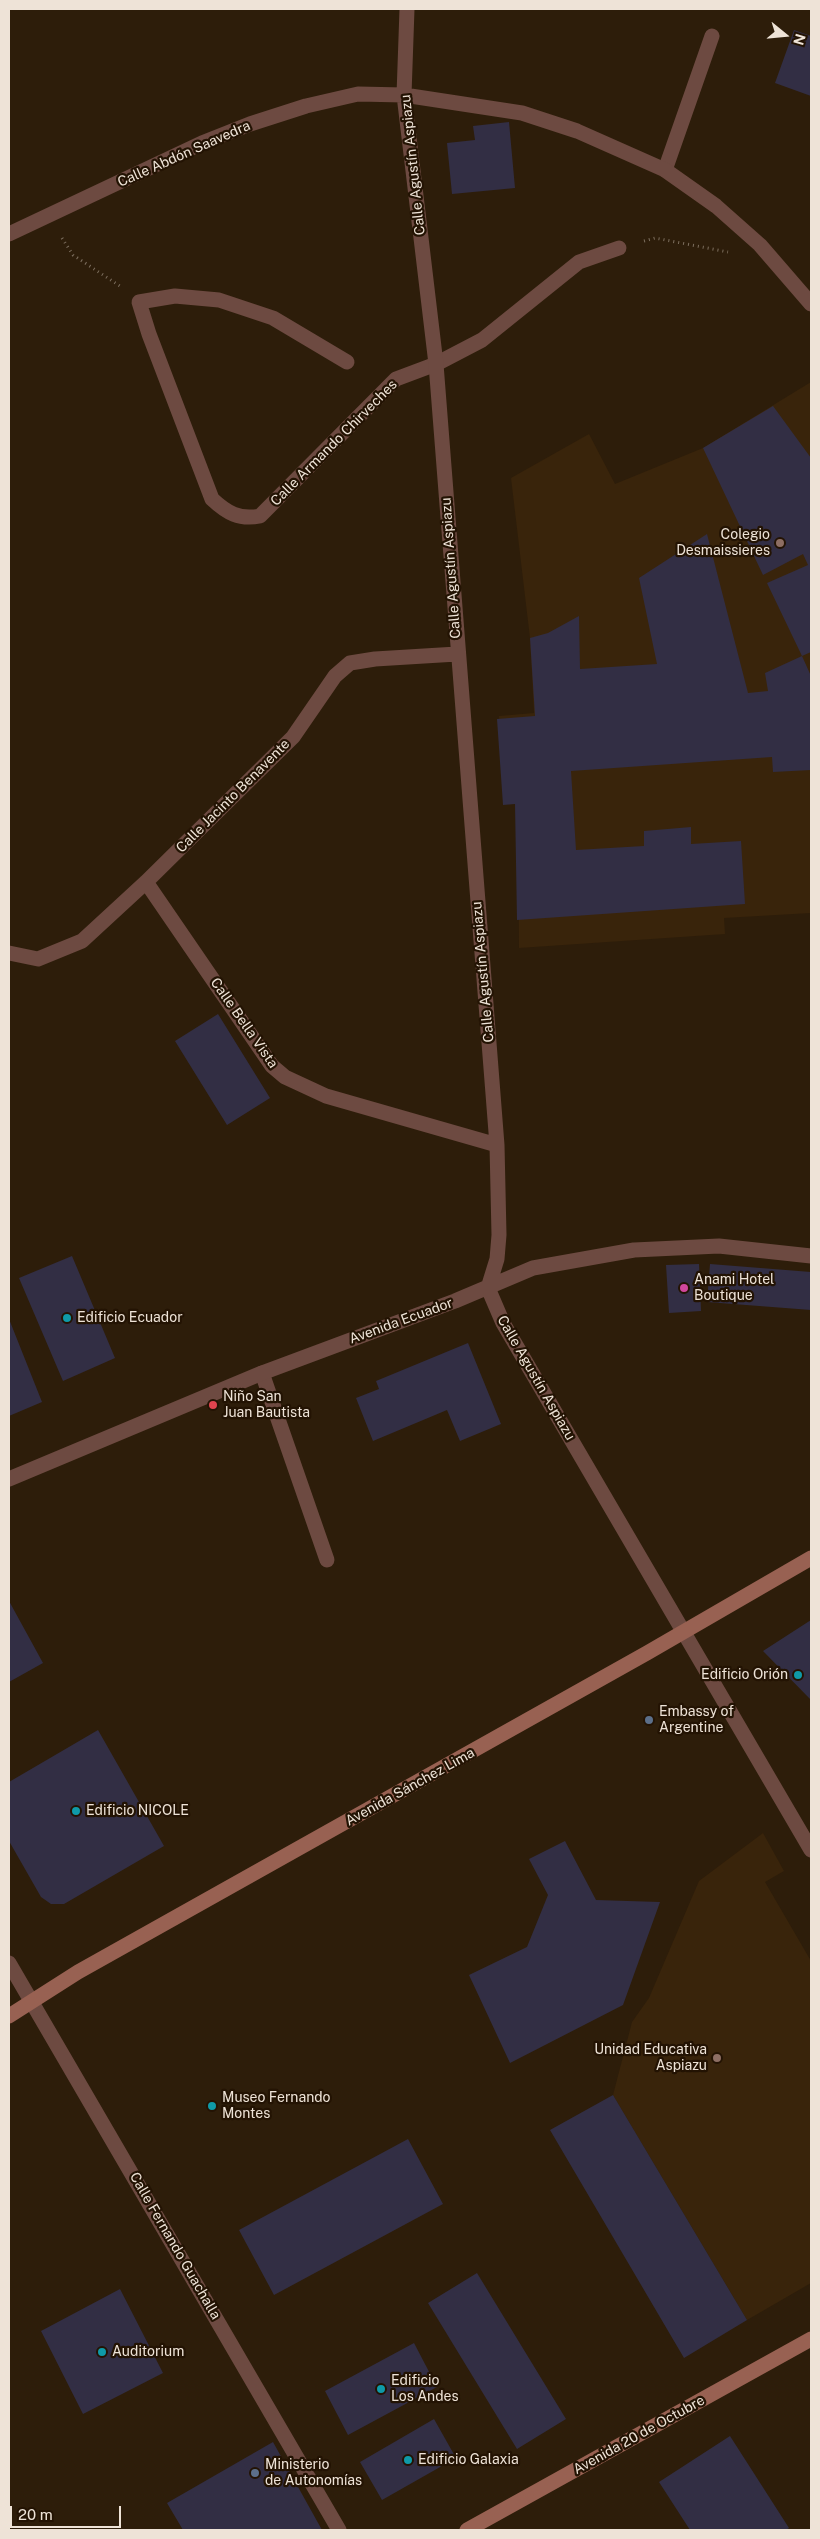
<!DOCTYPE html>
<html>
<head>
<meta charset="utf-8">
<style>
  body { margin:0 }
  #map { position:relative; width:820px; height:2539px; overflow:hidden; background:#2d1d0a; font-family:"Public Sans",sans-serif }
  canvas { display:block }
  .frame { position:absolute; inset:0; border:10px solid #eee3d7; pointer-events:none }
  .north { position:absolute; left:760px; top:10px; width:50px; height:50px; -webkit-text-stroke:4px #231303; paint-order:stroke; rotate:107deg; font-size:14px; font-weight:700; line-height:20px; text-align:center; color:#eee3d7 }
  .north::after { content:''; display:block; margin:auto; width:18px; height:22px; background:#eee3d7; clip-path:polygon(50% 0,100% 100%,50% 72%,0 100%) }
  .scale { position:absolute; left:10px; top:2506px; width:111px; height:22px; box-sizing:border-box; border:2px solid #eee3d7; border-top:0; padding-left:6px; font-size:15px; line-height:18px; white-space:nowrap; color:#eee3d7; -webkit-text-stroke:4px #231303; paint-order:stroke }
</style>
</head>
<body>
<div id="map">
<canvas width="820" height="2539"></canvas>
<div class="frame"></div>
<div class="north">N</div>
<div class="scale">20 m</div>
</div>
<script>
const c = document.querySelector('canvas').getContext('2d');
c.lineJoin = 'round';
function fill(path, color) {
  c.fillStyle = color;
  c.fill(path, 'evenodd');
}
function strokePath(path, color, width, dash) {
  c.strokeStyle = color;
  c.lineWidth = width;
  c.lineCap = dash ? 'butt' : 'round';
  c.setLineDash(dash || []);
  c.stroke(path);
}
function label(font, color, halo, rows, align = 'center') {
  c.font = font + ' "Public Sans",sans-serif';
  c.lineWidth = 4.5;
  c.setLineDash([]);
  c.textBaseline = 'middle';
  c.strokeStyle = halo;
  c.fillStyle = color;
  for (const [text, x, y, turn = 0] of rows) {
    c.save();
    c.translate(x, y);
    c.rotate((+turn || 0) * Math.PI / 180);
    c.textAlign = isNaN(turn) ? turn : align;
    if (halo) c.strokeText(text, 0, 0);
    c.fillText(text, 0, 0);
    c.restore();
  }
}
fill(new Path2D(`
  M811 382V913L724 918 725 934 519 948 518 802H505L499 716 534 713 530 638 511 478 589 434 615 484 703 448Z
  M763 1833 784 1871 765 1882 811 1961V2283L747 2320 613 2095 632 2022 649 1998 699 1881Z`), '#39240b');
fill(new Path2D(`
  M794 30 811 36V96L775 83Z
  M509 122 515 188 452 194 447 143 475 140 473 126Z
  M773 406 811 458V652L802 656 767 583 808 565 803 554 763 575 703 448Z
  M707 534 748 693 768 691 765 673 802 656 811 676V770L773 772 772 757 571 771 576 850 644 846V831L691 827V844L741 841 745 904 517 920 515 804 503 805 497 719 535 716 530 638 548 633 579 616 580 669 657 664 639 578Z
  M218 1014 270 1098 227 1125 175 1041Z
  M72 1256 115 1358 63 1381 19 1278Z
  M699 1264 701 1311 669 1313 666 1265Z
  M710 1264 811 1272V1310L707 1302Z
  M9 1319 42 1402 9 1416Z
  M468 1343 501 1424 460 1441 447 1410 373 1441 356 1398 379 1389 376 1381Z
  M9 1601 43 1663 9 1682Z
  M811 1620V1700L763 1651Z
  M98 1730 164 1846 64 1904H51L41 1897 9 1841V1782Z
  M565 1841 596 1900 660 1902 623 2005 510 2063 469 1975 527 1947 548 1895 529 1859Z
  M613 2095 747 2320 684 2358 550 2130Z
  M408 2139 443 2204 274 2295 239 2230Z
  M477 2273 566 2419 517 2449 428 2303Z
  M120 2289 163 2373 83 2414 41 2331Z
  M414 2343 437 2387 348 2435 325 2391Z
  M434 2419 456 2458 382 2500 360 2462Z
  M730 2436 789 2528 786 2530H690L659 2482Z
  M273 2442 322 2530H183L167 2503Z`), '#322e44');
strokePath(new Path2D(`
  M62 238 73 255 120 286
  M644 241 655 238 728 252`), '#7d6f5f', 3, [1, 4]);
strokePath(new Path2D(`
  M665 170 712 36
  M347 362 273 318 219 300 175 296 139 302 149 334 212 499C227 513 239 520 260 516L396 379 436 364 482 340 579 262 619 248
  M262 1373 327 1560`), '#6d4a41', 15);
strokePath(new Path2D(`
  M407 9 404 95 436 364 497 1145 499 1235 497 1259 488 1288 503 1323 811 1850
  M9 234 202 143 250 124 306 106 358 94 404 95 522 113 577 131 665 170 716 206 760 245 811 304
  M146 882 272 1066 285 1077 326 1096 497 1145
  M9 953 38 959 82 941 146 882 293 737 335 676 350 663 375 659 457 654
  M9 1479 262 1373 455 1301 533 1268 634 1250 719 1246 811 1256
  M9 1963 339 2530`), '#6d4a41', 15);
strokePath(new Path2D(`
  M9 2016 78 1972 647 1653 811 1558
  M467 2530 811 2339`), '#986152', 15);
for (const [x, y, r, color] of [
  [780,543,5,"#8d6e63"],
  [684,1288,5,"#d1479c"],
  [67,1318,5,"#0f9aa8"],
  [213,1405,5,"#e0444e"],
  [798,1675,5,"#0f9aa8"],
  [649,1720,5,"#5c6f8a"],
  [76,1811,5,"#0f9aa8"],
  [717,2058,5,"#8d6e63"],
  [212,2106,5,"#0f9aa8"],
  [102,2352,5,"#0f9aa8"],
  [381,2389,5,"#0f9aa8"],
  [408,2460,5,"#0f9aa8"],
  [255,2473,5,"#5c6f8a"]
]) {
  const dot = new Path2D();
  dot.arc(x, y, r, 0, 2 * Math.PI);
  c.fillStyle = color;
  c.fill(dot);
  strokePath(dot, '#231303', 2);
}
label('14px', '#eee3d7', '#231303', [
  ["Calle Abdón Saavedra",184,154,-24],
  ["Calle Agustín Aspiazu",413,165,-96],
  ["Calle Armando Chirveches",334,443,-45],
  ["Calle Agustín Aspiazu",451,568,-94],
  ["Calle Jacinto Benavente",233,796,-45],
  ["Calle Agustín Aspiazu",483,972,-95],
  ["Calle Bella Vista",244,1023,55],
  ["Avenida Ecuador",401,1321,-20],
  ["Calle Agustín Aspiazu",536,1378,60],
  ["Avenida Sánchez Lima",410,1787,-29],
  ["Calle Fernando Guachalla",175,2246,60],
  ["Avenida 20 de Octubre",639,2435,-29]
]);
label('14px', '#eee3d7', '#231303', [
  ["Colegio",770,535,"right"],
  ["Desmaissieres",770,551,"right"],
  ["Anami Hotel",694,1280],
  ["Boutique",694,1296],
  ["Edificio Ecuador",77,1318],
  ["Niño San",223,1397],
  ["Juan Bautista",223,1413],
  ["Edificio Orión",788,1675,"right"],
  ["Embassy of",659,1712],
  ["Argentine",659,1728],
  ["Edificio NICOLE",86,1811],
  ["Unidad Educativa",707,2050,"right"],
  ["Aspiazu",707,2066,"right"],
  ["Museo Fernando",222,2098],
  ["Montes",222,2114],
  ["Auditorium",112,2352],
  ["Edificio",391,2381],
  ["Los Andes",391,2397],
  ["Edificio Galaxia",418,2460],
  ["Ministerio",265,2465],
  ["de Autonomías",265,2481]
], 'left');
</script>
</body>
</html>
